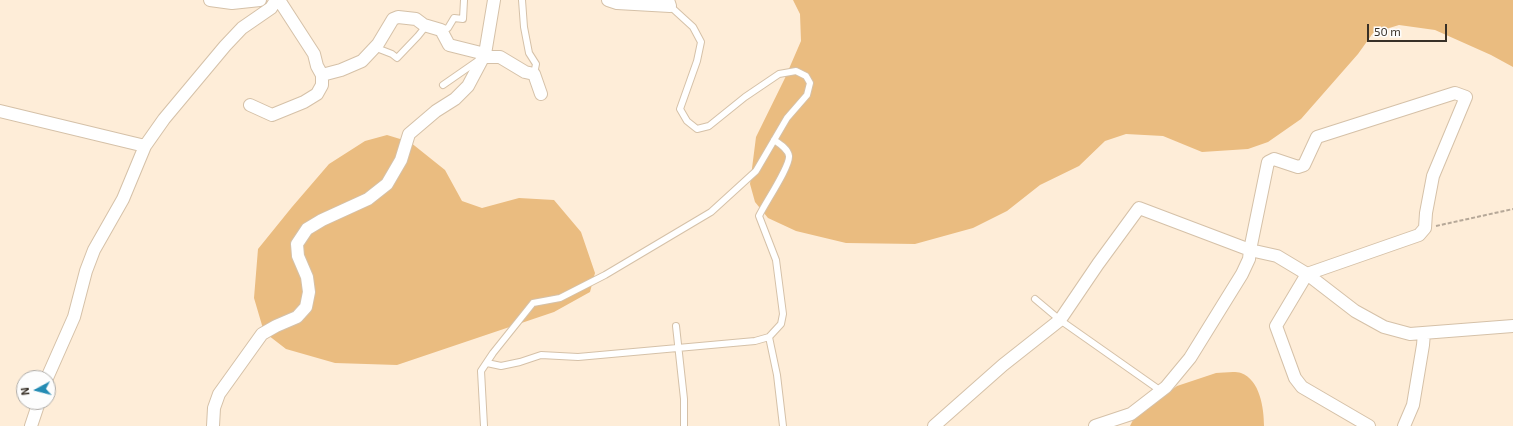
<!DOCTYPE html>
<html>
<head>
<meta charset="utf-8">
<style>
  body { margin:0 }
  #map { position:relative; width:1513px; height:426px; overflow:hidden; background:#feedd8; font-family:"Exo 2",sans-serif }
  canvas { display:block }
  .north { position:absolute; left:16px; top:370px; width:40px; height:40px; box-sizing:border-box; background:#fdfdfd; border:1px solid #aeaba7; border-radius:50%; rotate:263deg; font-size:11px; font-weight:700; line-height:16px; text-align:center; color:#383027 }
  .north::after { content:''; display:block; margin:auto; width:14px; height:18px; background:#238bb3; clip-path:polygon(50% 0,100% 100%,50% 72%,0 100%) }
  .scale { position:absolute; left:1367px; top:24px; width:80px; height:18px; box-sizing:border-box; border:2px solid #383027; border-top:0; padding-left:5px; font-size:12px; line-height:14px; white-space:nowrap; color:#383027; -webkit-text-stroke:3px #fdfdfd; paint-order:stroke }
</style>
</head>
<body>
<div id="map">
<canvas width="1513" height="426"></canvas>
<div class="north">N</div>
<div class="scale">50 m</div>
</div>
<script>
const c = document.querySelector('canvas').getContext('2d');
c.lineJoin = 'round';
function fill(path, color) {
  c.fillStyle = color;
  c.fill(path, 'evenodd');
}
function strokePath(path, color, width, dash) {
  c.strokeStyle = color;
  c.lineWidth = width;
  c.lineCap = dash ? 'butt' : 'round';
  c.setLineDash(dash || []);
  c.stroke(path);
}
fill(new Path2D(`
  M793 0H1513V67L1491 55 1435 30 1399 25 1373 33 1358 54 1301 119 1268 142 1248 149 1202 152 1163 136 1126 134 1105 141 1079 166 1040 185 1007 211 973 228 915 244 846 243 796 231 768 218 755 202 750 184 756 137 785 78 801 41 800 14Z
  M387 135 410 142 445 170 462 201 482 208 519 198 554 200 581 232 595 273 590 292 554 312 397 365 335 363 286 349 264 332 254 298 258 249 292 207 329 164 365 141Z
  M1216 373C1223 373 1234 371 1241 373 1260 380 1264 408 1264 426H1130L1134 418 1177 386Z`), '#eabc80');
const service = new Path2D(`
  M522 0 524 27 529 53 536 64 534 74
  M441 30 448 28 454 18 463 19 464 0
  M374 47 392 54 397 58 418 36 426 26
  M443 85 479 60
  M1035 299 1060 320 1161 391
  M676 326 684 399V426
  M769 337 777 375 783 426
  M487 363 501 366 520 362 541 355 578 357 755 341 769 337 781 324 783 314 776 260 759 216C765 203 790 167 789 156 788 149 780 144 774 140
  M484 426 481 371 493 353 533 303 560 298 605 275 711 212 756 171 787 118 807 95 810 83 806 76 796 71 779 74 745 97 709 126 697 129 687 121 680 109 697 61 701 42 693 27 670 6`);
const minor = new Path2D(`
  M210 0 232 3 260 0
  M608 0 617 3 670 6 668 0
  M484 57H500L525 72 534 74 541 94
  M322 75 341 70 362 61 378 44 393 19 398 17 416 19 424 25 441 30 449 45 485 54
  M250 105 272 115 304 102 317 94 322 85V75L317 66 314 54 279 0
  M0 111 145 146
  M47 378 74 317 86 271 94 250 123 199 145 146 164 119 225 46 242 28 271 8 276 0
  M31 426 39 402
  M213 426 214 408 219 394 262 334 276 326 297 317 306 307 309 292 307 277 298 256 297 244 307 229 322 220 368 199 387 184 401 160 409 134 436 111 455 99 468 86 485 54 494 0
  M934 426 1003 365 1060 320 1098 264 1139 208 1250 250 1268 162 1274 159 1298 167 1304 165 1317 137 1455 93 1466 97 1433 176 1426 213 1425 228 1419 235 1307 274 1276 326 1295 378 1302 387 1369 426
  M1095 426 1131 414 1166 387 1190 358 1242 274 1249 259 1250 250 1277 256 1307 274 1355 311 1384 327 1410 334 1513 326
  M1404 426 1413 405 1423 345 1424 333`);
strokePath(service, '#d5c1a8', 8);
strokePath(minor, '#d5c1a8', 14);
strokePath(new Path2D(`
  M1436 226 1513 209`), '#b6a898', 2, [4, 2]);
strokePath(service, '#fff', 6);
strokePath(minor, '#fff', 12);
</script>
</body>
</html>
